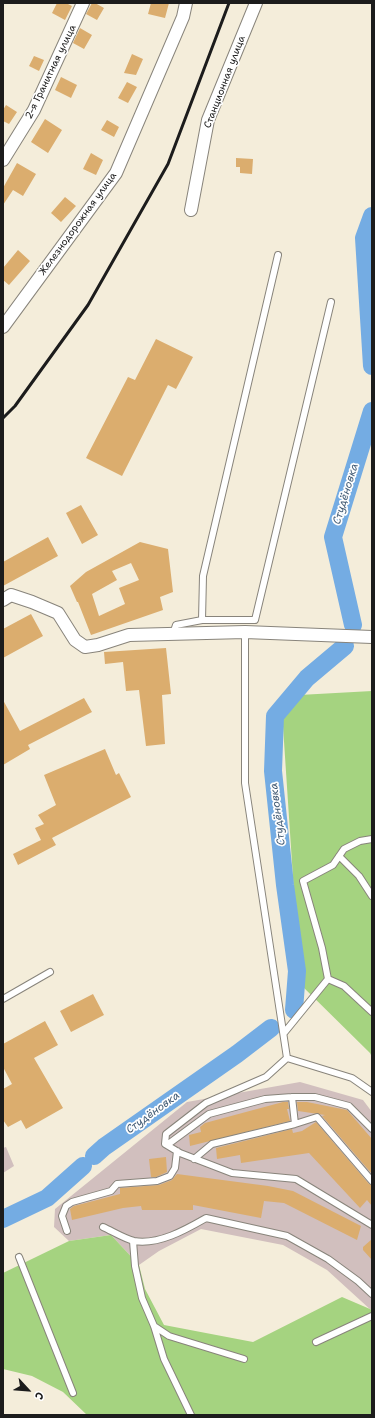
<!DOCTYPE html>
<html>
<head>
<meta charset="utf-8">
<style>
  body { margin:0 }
  #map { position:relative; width:375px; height:1418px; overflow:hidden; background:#f4edda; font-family:"Shantell Sans",sans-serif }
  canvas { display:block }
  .frame { position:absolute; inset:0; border:4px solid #1c1c1c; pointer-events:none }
  .north { position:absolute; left:8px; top:1370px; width:40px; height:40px; -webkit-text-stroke:3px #fff; paint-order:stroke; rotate:116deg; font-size:11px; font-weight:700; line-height:16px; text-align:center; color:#1c1c1c }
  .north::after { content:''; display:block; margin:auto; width:14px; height:18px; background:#1c1c1c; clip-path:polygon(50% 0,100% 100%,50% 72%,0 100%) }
</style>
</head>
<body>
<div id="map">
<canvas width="375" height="1418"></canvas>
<div class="frame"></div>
<div class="north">С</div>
</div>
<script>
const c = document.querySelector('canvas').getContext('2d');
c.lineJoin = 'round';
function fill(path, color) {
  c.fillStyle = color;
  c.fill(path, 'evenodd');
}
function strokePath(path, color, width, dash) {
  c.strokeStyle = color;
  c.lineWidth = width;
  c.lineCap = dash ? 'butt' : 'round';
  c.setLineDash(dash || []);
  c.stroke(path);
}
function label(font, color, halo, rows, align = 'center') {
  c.font = font + ' "Shantell Sans",sans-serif';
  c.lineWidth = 3.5;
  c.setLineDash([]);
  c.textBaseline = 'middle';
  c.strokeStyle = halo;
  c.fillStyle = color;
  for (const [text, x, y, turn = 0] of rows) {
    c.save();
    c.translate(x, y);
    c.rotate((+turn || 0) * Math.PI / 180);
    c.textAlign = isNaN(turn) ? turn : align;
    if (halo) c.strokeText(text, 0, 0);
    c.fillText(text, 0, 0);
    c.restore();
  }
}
fill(new Path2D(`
  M300 1082 363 1100 372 1112V1311L327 1270 283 1245 201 1229 159 1251 139 1265 111 1235 69 1241 54 1227 55 1209 187 1102Z
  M6 1147 14 1166 3 1173V1148Z`), '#d1bfbe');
fill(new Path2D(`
  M372 691V1057L370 1053 300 984 281 696Z
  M111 1235 139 1265 145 1289 164 1325 253 1342 342 1297 370 1309 372 1311V1415H87L63 1392 32 1376 3 1369V1273L69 1241Z`), '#a5d380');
strokePath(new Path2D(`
  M372 216 364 238 372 366
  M353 625 333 537 372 411
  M294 1010 297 971 285 885 273 771 275 716 307 678 345 646
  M94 1156 104 1147 237 1054 271 1028
  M3 1219 47 1198 83 1166`), '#74ace3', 18);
fill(new Path2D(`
  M57 3H66L72 6 65 20 52 13Z
  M92 3H95L104 8 97 20 86 14Z
  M151 3H169L165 18 148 14Z
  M80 28 92 35 84 49 73 43Z
  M132 54 143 59 136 75 124 73Z
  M34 56 44 60 39 71 29 66Z
  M61 77 77 85 71 98 55 90Z
  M127 82 137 87 128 103 118 98Z
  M6 105 17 112 9 124 3 121V110Z
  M45 119 62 130 48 153 31 142Z
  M107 120 119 127 114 137 101 130Z
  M91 153 103 160 96 175 83 169Z
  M236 158 253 159 252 174 240 173V167H236Z
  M17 163 36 174 23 196 13 190 3 205V188Z
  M65 197 76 206 61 222 51 213Z
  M18 250 30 261 9 285 3 280V268Z
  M156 339 193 357 176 389 168 385 122 476 86 458 128 377 135 380Z
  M81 505 98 535 82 544 66 513Z
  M48 537 58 556 3 586V562Z
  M140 542 168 549 173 592 160 597 163 610 91 635 78 602H77L70 586 86 572ZM131 563 139 580 119 588 125 604 99 616 92 594 117 580 112 571Z
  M31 614 43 636 3 658V629Z
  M166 648 171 694 162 695 165 744 146 746 139 690 126 691 123 662 105 664 104 652Z
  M84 698 92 712 28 745 30 749 3 765V700L20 731Z
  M105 749 116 775 119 773 131 797 52 838 56 845 18 865 13 854 41 840 35 828 44 824 38 815 56 805 44 775Z
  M93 994 104 1015 71 1032 60 1011Z
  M45 1021 58 1045 34 1058 63 1108 26 1129 21 1120 8 1127 3 1120V1089L12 1084 3 1067V1044Z
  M283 1102H288L289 1109H287L290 1121 190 1146 189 1135 201 1132 200 1127 205 1123Z
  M297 1102H307L347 1110 372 1139V1174L322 1116 325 1115 298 1111Z
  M316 1122 369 1184 372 1185V1206L367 1200 360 1208 309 1153 241 1163 240 1155 217 1159 216 1148 292 1129 293 1133 302 1131Z
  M166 1157 167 1172 156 1177H151L149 1159Z
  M177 1174 268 1186 293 1191 361 1226 357 1240 284 1203 264 1201 261 1218 193 1205V1210H142L141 1206 123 1208 72 1220 70 1209 74 1206 120 1194V1188L159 1185 172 1180Z
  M372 1239V1260L363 1250V1247Z`), '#dbad6e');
const service = new Path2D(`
  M202 620H255L331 302
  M245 632V783L287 1058 352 1078 372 1092
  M173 634 176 625 202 620 203 576 278 255
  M339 856 359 876 372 896
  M328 979 344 986 372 1012
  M3 999 50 972
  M284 1033 328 979 322 948 303 881 333 865 344 849 360 841 372 839
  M287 1058 266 1077 206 1103 166 1134 165 1144 180 1153 232 1173 296 1179 372 1225
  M292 1097 295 1124
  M167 1145 209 1114 265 1099 292 1097H315L349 1106 372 1129
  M194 1159 212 1144 295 1124 317 1117 372 1181
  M103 1227C112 1231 125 1239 134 1241 159 1245 185 1230 206 1218L287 1236 328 1259 358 1281 372 1294
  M67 1231 62 1216 66 1206 72 1202 111 1191 117 1184 157 1181 170 1176 175 1168 177 1151
  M133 1241 135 1266 142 1298 154 1326 164 1359 191 1415
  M19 1257 73 1393
  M154 1326 169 1336 244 1359
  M316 1342 372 1316`);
const minor = new Path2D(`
  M3 160 34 110 83 3
  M191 210 208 120 256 3
  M3 327 116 173 183 17 186 3
  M3 600 11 595 32 602 58 613 75 640 85 647 98 645 129 635 245 632 372 637`);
strokePath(service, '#88847b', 8);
strokePath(minor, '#88847b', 14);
strokePath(service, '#fff', 6);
strokePath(minor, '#fff', 12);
strokePath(new Path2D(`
  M3 418 15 406 88 305 168 164 229 3`), '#1c1c1c', 3);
label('10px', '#1c1c1c', '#fff', [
  ["2-я Гранитная улица",51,72,-64],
  ["Станционная улица",225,82,-69],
  ["Железнодорожная улица",78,224,-54]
]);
label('italic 11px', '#445d76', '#fff', [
  ["Студёновка",346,494,-73],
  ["Студёновка",278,814,-97],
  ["Студёновка",153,1113,-36]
]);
</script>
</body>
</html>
